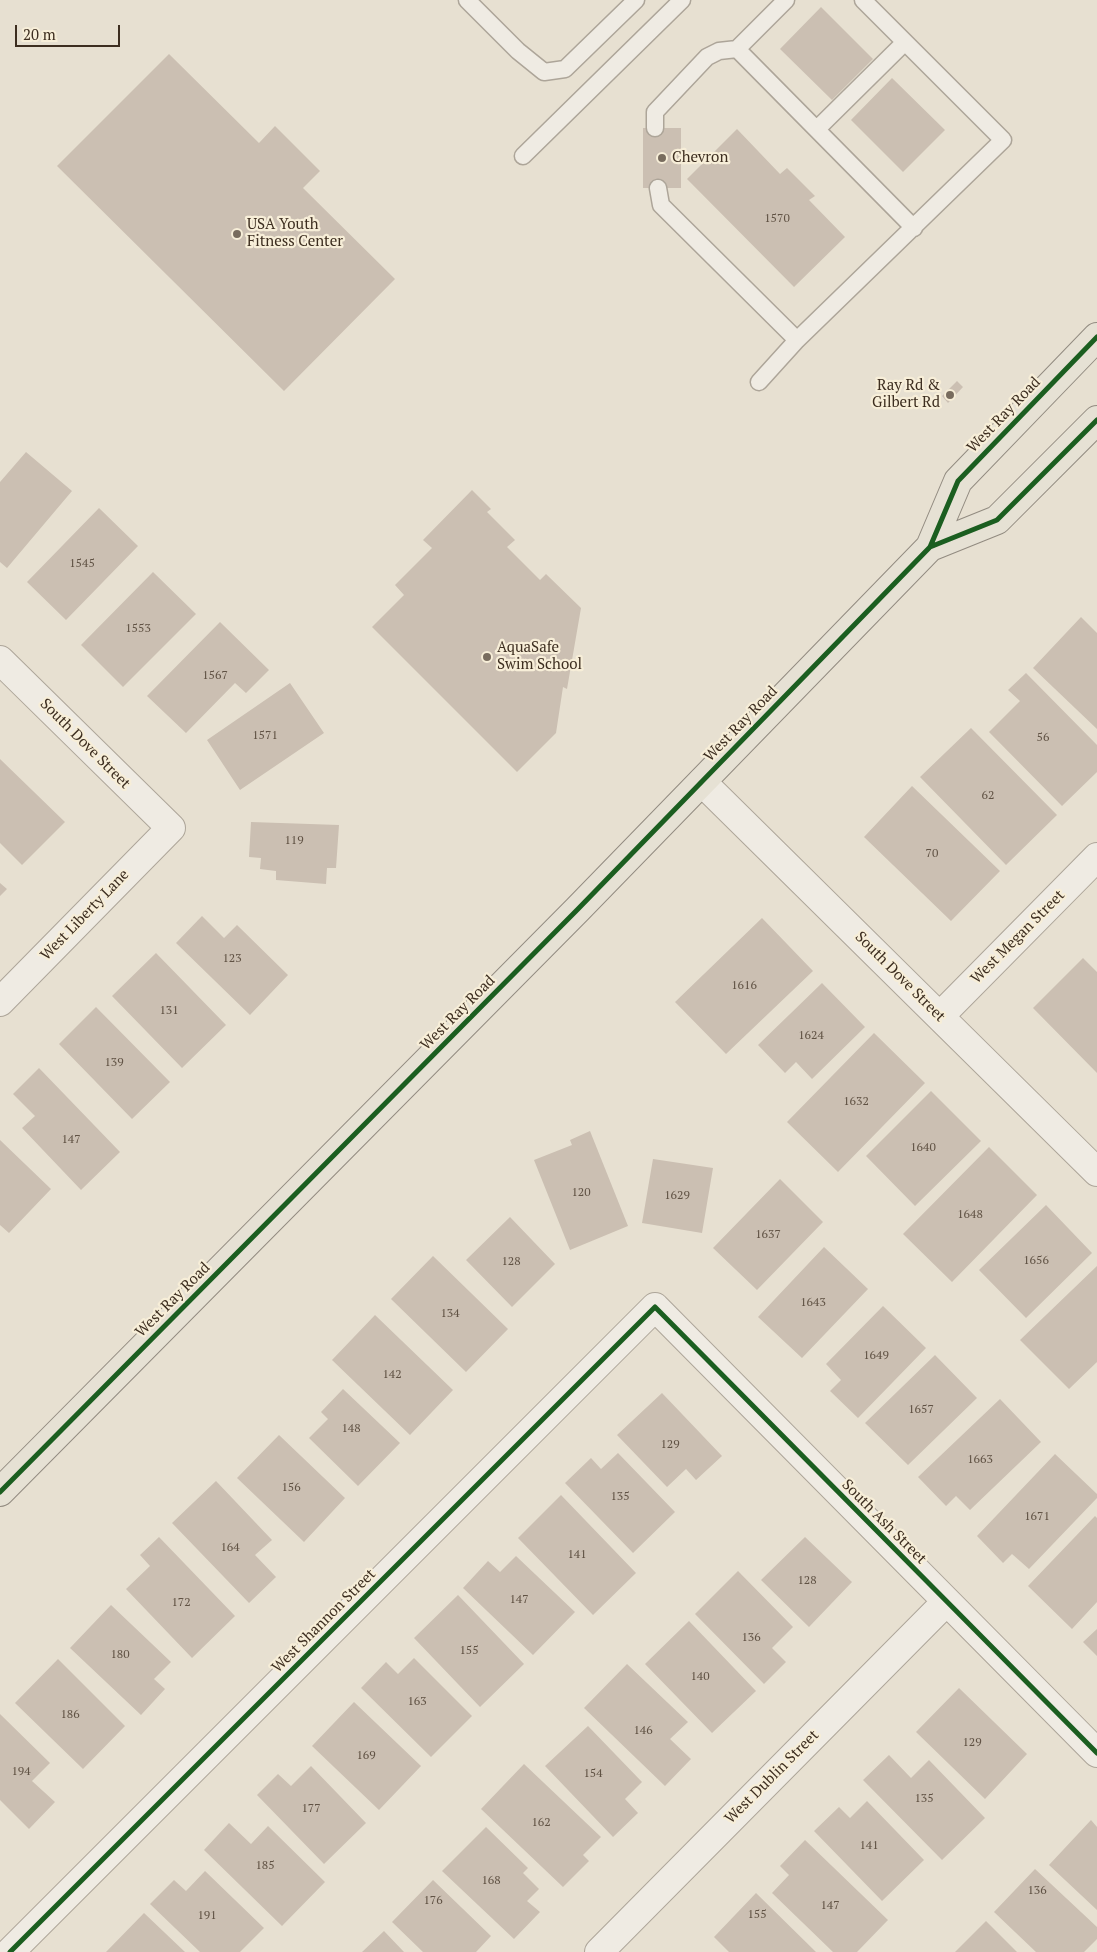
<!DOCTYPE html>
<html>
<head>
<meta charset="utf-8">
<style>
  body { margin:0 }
  #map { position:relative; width:1097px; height:1952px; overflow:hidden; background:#e7e0d1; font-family:"PT Serif",serif }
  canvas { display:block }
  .scale { position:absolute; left:15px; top:25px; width:105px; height:22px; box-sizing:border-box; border:2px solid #3d2e20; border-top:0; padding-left:6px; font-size:15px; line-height:18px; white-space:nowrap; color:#3d2e20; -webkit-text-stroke:4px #f7eed8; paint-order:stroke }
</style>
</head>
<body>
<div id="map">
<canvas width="1097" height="1952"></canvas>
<div class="scale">20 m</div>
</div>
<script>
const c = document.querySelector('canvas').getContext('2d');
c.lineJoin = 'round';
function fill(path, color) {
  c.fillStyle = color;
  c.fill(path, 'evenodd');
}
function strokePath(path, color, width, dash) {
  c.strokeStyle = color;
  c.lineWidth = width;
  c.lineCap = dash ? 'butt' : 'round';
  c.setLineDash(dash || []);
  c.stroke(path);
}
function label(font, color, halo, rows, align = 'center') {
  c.font = font + ' "PT Serif",serif';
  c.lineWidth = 4.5;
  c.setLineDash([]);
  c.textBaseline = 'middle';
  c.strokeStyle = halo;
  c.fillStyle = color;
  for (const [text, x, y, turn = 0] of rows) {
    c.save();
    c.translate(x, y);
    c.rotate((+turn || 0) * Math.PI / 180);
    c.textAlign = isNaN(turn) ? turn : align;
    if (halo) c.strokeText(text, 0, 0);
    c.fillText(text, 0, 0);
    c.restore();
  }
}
fill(new Path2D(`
  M821 7 873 59 832 100 780 49Z
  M169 54 259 143 275 126 320 171 303 188 395 279 284 391 57 166Z
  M892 78 945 130 903 172 851 120Z
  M643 128H681V188H643Z
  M737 129 780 174 787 168 815 196 809 200 845 237 794 287 687 179Z
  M957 381 963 387 948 403 942 396Z
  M26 452 72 491 7 568 0 562V482Z
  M472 490 491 509 487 512 515 540 507 547 540 580 546 574 581 608 567 689 563 687 556 733 517 772 372 627 404 595 395 585 432 548 423 540Z
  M99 508 138 546 66 620 27 582Z
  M153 572 196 614 123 687 81 645Z
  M1081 617 1097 633V729L1033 668Z
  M220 622 269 670 246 693 235 683 186 733 147 696Z
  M1026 673 1097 745V772L1062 806 989 732 1020 701 1008 690Z
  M290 683 324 733 240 790 207 740Z
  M971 728 1057 815 1006 865 920 777Z
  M0 759 65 822 22 865 0 843Z
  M912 786 1000 871 951 921 864 837Z
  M251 822 339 825 336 868H327L326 884 276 880V871L260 869 261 858 249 857Z
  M0 883 7 889 0 896Z
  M202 916 224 938 237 925 288 975 250 1015 176 943Z
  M762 918 813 971 726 1054 675 1002Z
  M156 953 226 1025 182 1068 112 996Z
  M1083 958 1097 972V1073L1033 1008Z
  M822 983 865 1027 812 1079 796 1062 785 1073 758 1045Z
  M96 1007 170 1082 132 1119 59 1044Z
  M874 1033 925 1083 838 1172 787 1122Z
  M39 1068 120 1152 81 1190 22 1128 35 1116 13 1094Z
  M931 1091 981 1141 915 1206 866 1156Z
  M590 1131 628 1226 570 1250 534 1160 572 1145 570 1140Z
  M0 1140 51 1189 9 1233 0 1225Z
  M989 1147 1037 1195 952 1282 903 1234Z
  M653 1159 713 1168 702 1233 642 1223Z
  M780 1179 823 1222 757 1290 713 1248Z
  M1046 1205 1092 1253 1026 1318 979 1270Z
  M510 1217 555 1264 512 1307 466 1260Z
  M824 1247 868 1289 802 1358 758 1317Z
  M433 1256 508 1329 466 1372 391 1299Z
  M1097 1266V1362L1069 1389 1020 1340Z
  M883 1306 926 1348 858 1418 830 1391 841 1380 826 1364Z
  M375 1315 453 1390 410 1435 332 1360Z
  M935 1355 977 1398 908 1465 865 1423Z
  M343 1389 400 1443 358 1486 309 1438 328 1419 321 1412Z
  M662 1393 722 1456 696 1480 686 1469 667 1487 617 1435Z
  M1000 1399 1041 1442 970 1510 956 1496 946 1506 918 1477Z
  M279 1435 345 1498 304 1542 237 1478Z
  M618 1453 675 1512 633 1553 565 1483 591 1458 601 1469Z
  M1055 1454 1097 1494V1498L1029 1569 1012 1554 1003 1563 977 1536Z
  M216 1481 272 1540 255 1555 276 1577 249 1603 172 1523Z
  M561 1495 636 1573 593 1615 518 1538Z
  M1095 1516 1097 1518V1602L1072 1629 1028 1586Z
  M159 1537 235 1616 192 1658 126 1589 150 1566 140 1555Z
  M805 1537 852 1582 809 1627 761 1580Z
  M516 1556 575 1612 533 1655 463 1588 488 1561 500 1572Z
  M738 1571 793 1627 772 1648 786 1662 764 1684 695 1614Z
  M458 1595 524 1664 480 1707 414 1638Z
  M111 1605 171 1662 154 1679 165 1689 141 1715 70 1648Z
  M689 1621 756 1691 712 1733 645 1664Z
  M1097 1629V1656L1083 1642Z
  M414 1658 472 1716 431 1757 361 1688 386 1662 398 1674Z
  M58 1659 125 1726 83 1769 15 1703Z
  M627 1664 688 1722 670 1739 691 1759 665 1786 584 1708Z
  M959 1688 1027 1754 985 1799 916 1732Z
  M354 1702 421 1766 379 1810 312 1746Z
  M0 1714 50 1763 32 1781 55 1802 29 1829 0 1800Z
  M588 1726 642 1782 625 1799 638 1813 613 1837 545 1766Z
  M889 1755 911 1778 929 1760 985 1818 942 1860 863 1780Z
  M524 1764 601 1837 583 1855 589 1861 563 1887 481 1809Z
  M311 1766 366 1823 324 1864 257 1795 278 1774 291 1786Z
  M867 1801 924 1860 882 1901 814 1831 839 1807 850 1818Z
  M1091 1820 1097 1827V1910L1049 1865Z
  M229 1823 251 1844 268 1826 325 1882 282 1926 204 1850Z
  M486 1827 528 1868 523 1873 539 1889 527 1901 540 1912 514 1939 442 1871Z
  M805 1840 888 1920 857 1952H833L772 1893 789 1875 780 1866Z
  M1035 1869 1097 1927V1939L1084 1952H1036L994 1912Z
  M205 1871 264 1928 240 1952H200L150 1904 174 1880 186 1891Z
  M433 1880 491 1936 476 1952H423L392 1922Z
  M756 1893 816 1952H729L714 1937Z
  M144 1913 185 1952H106Z
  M986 1921 1017 1952H955Z
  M384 1931 404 1952H362Z`), '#cbbfb2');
const lane = new Path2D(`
  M467 0 518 51 544 72 565 69 636 0
  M786 0 737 49 914 228
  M655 128V112L707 57 719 51 737 49
  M817 129 904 43
  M523 156 682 0
  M658 188 661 205 797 340
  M759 382 797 340 1003 140 863 0`);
const street = new Path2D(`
  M0 660 171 828 0 1002
  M702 782 1097 1172
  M940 1016 1097 857
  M10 1952 655 1307 1097 1753
  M599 1952 946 1602`);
const primary = new Path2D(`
  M930 547 997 520 1097 420
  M0 1492 577 910 930 547 958 481 1097 337`);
strokePath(lane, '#ada599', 19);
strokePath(street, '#ada599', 30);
strokePath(primary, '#928b80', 30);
strokePath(lane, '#efebe3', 16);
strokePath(street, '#efebe3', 28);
strokePath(primary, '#e6e1d4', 28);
strokePath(new Path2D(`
  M930 547 997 520 1097 420
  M0 1492 577 910 930 547 958 481 1097 337
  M10 1952 655 1307 1097 1753`), '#1b5e20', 5);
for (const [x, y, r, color] of [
  [662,158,5,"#786c5e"],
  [237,234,5,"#786c5e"],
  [950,395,5,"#786c5e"],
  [487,657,5,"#786c5e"]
]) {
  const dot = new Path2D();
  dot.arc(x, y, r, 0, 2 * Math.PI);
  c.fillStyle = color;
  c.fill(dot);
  strokePath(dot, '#f7eed8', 2);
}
label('12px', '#605244', null, [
  ["1570",777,219],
  ["1545",82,564],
  ["1553",138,629],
  ["1567",215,676],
  ["1571",265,736],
  ["56",1043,738],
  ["62",988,796],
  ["119",294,841],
  ["70",932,854],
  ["123",232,959],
  ["1616",744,986],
  ["131",169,1011],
  ["1624",811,1036],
  ["139",114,1063],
  ["1632",856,1102],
  ["147",71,1140],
  ["1640",923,1148],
  ["120",581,1193],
  ["1629",677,1196],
  ["1648",970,1215],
  ["1637",768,1235],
  ["1656",1036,1261],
  ["128",511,1262],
  ["1643",813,1303],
  ["134",450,1314],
  ["1649",876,1356],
  ["142",392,1375],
  ["1657",921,1410],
  ["148",351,1429],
  ["129",670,1445],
  ["1663",980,1460],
  ["156",291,1488],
  ["135",620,1497],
  ["1671",1037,1517],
  ["164",230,1548],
  ["141",577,1555],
  ["128",807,1581],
  ["147",519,1600],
  ["172",181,1603],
  ["136",751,1638],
  ["155",469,1651],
  ["180",120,1655],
  ["140",700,1677],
  ["163",417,1702],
  ["186",70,1715],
  ["146",643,1731],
  ["129",972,1743],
  ["169",366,1756],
  ["194",21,1772],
  ["154",593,1774],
  ["135",924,1799],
  ["177",311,1809],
  ["162",541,1823],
  ["141",869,1846],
  ["185",265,1866],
  ["168",491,1881],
  ["136",1037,1891],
  ["176",433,1901],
  ["147",830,1906],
  ["155",757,1915],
  ["191",207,1916]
]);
label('15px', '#3d2e20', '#f7eed8', [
  ["Chevron",672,158],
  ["USA Youth",247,225],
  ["Fitness Center",247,242],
  ["Ray Rd &",940,386,"right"],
  ["Gilbert Rd",940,403,"right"],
  ["AquaSafe",497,648],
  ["Swim School",497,665]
], 'left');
label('15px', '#3d2e20', '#f7eed8', [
  ["West Ray Road",1004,415,-46],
  ["West Ray Road",741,724,-46],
  ["South Dove Street",85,744,45],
  ["West Liberty Lane",85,915,-46],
  ["West Megan Street",1018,937,-45],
  ["South Dove Street",900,977,45],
  ["West Ray Road",458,1013,-45],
  ["West Ray Road",173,1300,-45],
  ["South Ash Street",884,1522,45],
  ["West Shannon Street",324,1621,-45],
  ["West Dublin Street",772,1777,-45]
]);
</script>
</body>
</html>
